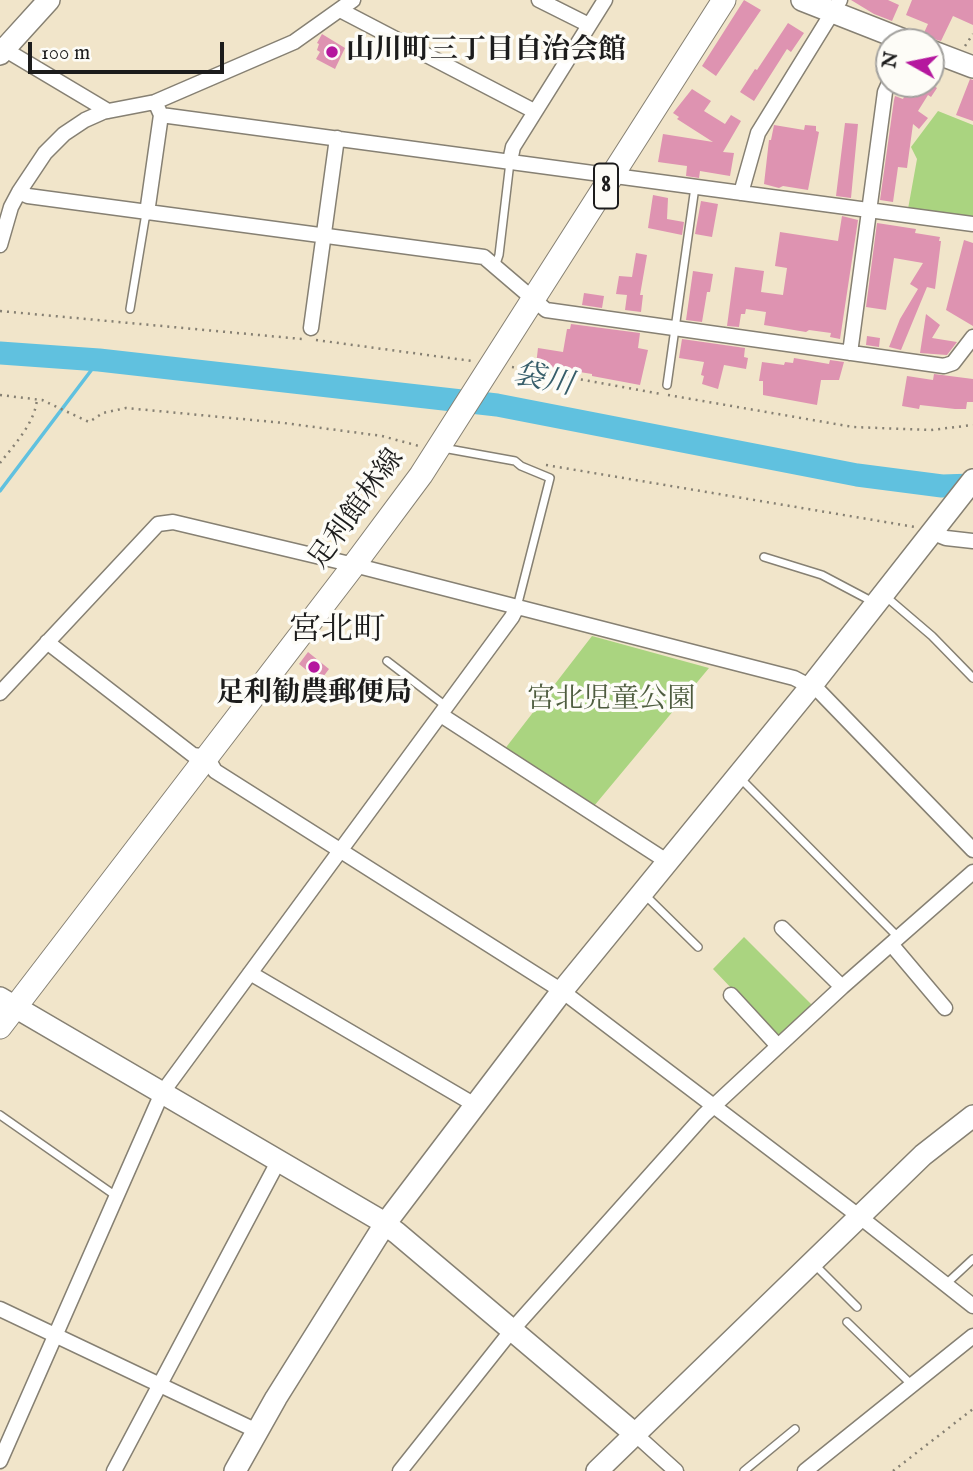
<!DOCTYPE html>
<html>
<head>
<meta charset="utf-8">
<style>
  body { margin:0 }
  #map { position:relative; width:973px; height:1471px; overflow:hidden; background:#f1e5ca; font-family:"IM FELL English",serif }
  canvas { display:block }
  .north { position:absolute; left:875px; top:28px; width:70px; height:70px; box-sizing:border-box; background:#fdfcf7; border:2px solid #a3a29f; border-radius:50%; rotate:279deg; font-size:19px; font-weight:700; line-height:28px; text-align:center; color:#1c1c1c }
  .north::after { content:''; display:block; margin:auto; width:24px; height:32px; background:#b5179e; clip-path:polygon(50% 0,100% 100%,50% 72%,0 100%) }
  .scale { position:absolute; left:28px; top:42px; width:196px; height:32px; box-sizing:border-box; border:4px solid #1c1c1c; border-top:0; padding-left:9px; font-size:21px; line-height:24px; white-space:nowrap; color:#1c1c1c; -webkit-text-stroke:5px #fdfcf7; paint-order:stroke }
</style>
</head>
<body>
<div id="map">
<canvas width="973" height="1471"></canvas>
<div class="north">N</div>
<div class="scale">100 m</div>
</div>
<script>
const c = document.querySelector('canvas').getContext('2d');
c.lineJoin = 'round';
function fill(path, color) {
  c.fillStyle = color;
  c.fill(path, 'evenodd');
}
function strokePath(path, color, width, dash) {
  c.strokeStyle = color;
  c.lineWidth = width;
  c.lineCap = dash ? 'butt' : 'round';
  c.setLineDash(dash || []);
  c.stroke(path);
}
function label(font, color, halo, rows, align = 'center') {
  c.font = font + ' "IM FELL English","Noto Serif JP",serif';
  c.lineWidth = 7;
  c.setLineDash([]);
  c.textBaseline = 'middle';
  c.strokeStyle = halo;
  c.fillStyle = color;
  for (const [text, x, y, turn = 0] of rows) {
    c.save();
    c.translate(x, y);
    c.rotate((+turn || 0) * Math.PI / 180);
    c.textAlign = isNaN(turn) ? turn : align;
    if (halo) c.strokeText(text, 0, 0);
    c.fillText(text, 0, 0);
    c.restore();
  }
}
fill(new Path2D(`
  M938 111 973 125V216L970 218 908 209 917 159 911 147Z
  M592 636 709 668 594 806 504 750Z
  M744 937 812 1005 778 1037 713 969Z`), '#aad480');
strokePath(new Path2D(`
  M0 491 99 360`), '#60c1df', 3.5);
strokePath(new Path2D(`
  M0 353 99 360 497 405 857 475 942 486 973 485`), '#60c1df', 23);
fill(new Path2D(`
  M744 0 761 10 716 76 702 66Z
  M851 0H888L899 5 892 21 874 14Z
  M912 0H973V25L953 16 941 41 930 38 923 35 928 24 906 15Z
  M788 23 804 33 791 52 787 49 754 101 740 92 755 69 757 70Z
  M322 34 345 48 335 69 316 59 320 52 317 50 319 44 317 43Z
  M970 79 973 80V121L956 115Z
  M910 84H935L934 86 937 88 931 97 928 95 918 111 928 118 919 129 913 124 907 168 898 167 893 202 880 200 894 100 895 96 903 99Z
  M692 89 711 101 704 111 725 124 731 115 741 121 723 152 734 153 730 176 700 171 699 178 686 176 687 166 658 162 663 134 713 142 677 119 679 117 673 113Z
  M845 123 858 124 851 198 836 196Z
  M774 125 804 130 805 125 816 126V131L819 132 808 190 783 186 779 188 764 184 769 140H771Z
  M653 195 668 198 667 219 684 222 682 235 648 228Z
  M701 201 718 204 712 237 695 234Z
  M842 216 858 220 840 339 830 337 831 333 809 330 806 332 764 325 766 312 746 309 745 314H741L739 327 727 326 735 267 764 271 761 292 783 295 787 268 775 266 780 232 838 241Z
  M877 223 916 229 915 233 940 237 939 241H941L935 289 927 287 901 350 889 347 900 319 918 289 910 284 923 263 894 258 886 310 866 307Z
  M964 240 973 243V326L946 310Z
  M636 253 647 255 640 295H643L641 312 625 310 627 295 616 294 619 276 632 277Z
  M693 271 713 274 710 292H707L702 322 686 320Z
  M584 293 604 296 602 308 582 305Z
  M926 314 940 325 932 338 957 342 947 355 920 353Z
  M571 324 640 333 638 348 648 350 640 385 592 376V374L536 365 538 348 563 352 567 329H570Z
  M867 336 880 338 879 347 866 345Z
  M682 339 745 348 744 357 748 358 746 369 724 365 718 389 702 384 704 376 701 375 704 362 679 358Z
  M794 358 829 364 830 360 844 362 839 380H821L817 405 763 395V381H759L762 362 784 365 785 362 793 363Z
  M934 374 973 379V402H967L966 409H955L920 405 919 409 902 406 907 376 933 380Z
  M308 652 329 669 320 681 299 664Z`), '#de93b1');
const lane = new Path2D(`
  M495 267 499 255 510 162
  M130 309 146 213
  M667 385 695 187
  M443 448 515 461 521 466 550 478 517 607
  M764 557 822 575 875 603
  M884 595 932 636 973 678
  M387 661 447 707
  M741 779 898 937
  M643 893 698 947
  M0 1115 116 1196
  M815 1265 857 1307
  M945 1285 973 1259
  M847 1322 911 1384
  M744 1471 795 1429`);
const street = new Path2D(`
  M539 0 589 25
  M340 10 534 111
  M4 49 108 111
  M161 115 973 224
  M510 161 513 147 605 0
  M19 192 28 196 484 257 546 310 944 366 953 363 973 337
  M741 193 758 133 840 0
  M147 213 161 115 157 106
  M0 245 11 207 19 192 45 153 64 134 85 120 103 112 155 102 294 42 353 0
  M311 328 337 138
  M850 353 885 92 889 83
  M931 532 946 538 973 541
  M47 642 193 755 207 757 215 771 562 991 860 1217 973 1306
  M0 693 158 524 173 522 354 565 794 678 819 691 973 850
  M441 715 668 862
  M782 928 842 987
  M891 944 945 1008
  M250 973 475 1105
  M731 995 778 1046
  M0 1309 257 1431
  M635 1434 676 1471
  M0 1461 162 1093 512 617 517 607
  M114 1471 279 1160
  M400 1471 512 1330 704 1115 842 987 973 872
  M805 1471 973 1336`);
const secondary = new Path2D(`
  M802 0 909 42
  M931 51 973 67
  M0 54 49 0
  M0 998 378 1219 397 1233 635 1434
  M235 1471 276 1398 385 1224 562 991 812 685 973 480
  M597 1471 923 1155 973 1116`);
const primary = new Path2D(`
  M0 1027 354 565 421 475 724 0`);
strokePath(lane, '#868073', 10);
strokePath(street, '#868073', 17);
strokePath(secondary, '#868073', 24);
strokePath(primary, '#868073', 25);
strokePath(new Path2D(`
  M965 46 973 34
  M0 311 302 339
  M316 340 472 361
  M512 367 661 394
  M0 395 42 400 89 422 103 413 126 408 284 423 382 436 419 446
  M668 395 853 427 931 430 973 425
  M0 463C14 445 35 423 37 399
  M546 465 915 527
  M893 1471 973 1409`), '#868073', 2.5, [2, 5]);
strokePath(lane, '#fff', 7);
strokePath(street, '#fff', 14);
strokePath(secondary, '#fff', 21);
strokePath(primary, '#fff', 23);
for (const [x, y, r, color] of [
  [332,52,7,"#b5179e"],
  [314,667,7,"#b5179e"]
]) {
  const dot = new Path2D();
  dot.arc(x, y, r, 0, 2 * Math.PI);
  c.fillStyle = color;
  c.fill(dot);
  strokePath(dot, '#fdfcf7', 2.5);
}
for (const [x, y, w] of [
  [606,186,24]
]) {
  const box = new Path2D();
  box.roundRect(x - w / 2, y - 22.5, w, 45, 5);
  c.fillStyle = '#fdfcf7';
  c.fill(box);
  strokePath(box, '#1c1c1c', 2);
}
label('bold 26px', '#1c1c1c', null, [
  ["8",606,186]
]);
label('bold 28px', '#1c1c1c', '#fdfcf7', [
  ["山川町三丁目自治会館",346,52],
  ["足利勧農郵便局",314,695,"center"]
], 'left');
label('28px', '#1c1c1c', '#fdfcf7', [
  ["足利館林線",358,510,-54]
]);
label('28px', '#4e5c3f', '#fdfcf7', [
  ["宮北児童公園",611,701]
]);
label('italic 30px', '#375e6a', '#fdfcf7', [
  ["袋川",543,382,11]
]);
label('32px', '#1c1c1c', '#fdfcf7', [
  ["宮北町",337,632]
]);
</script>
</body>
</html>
